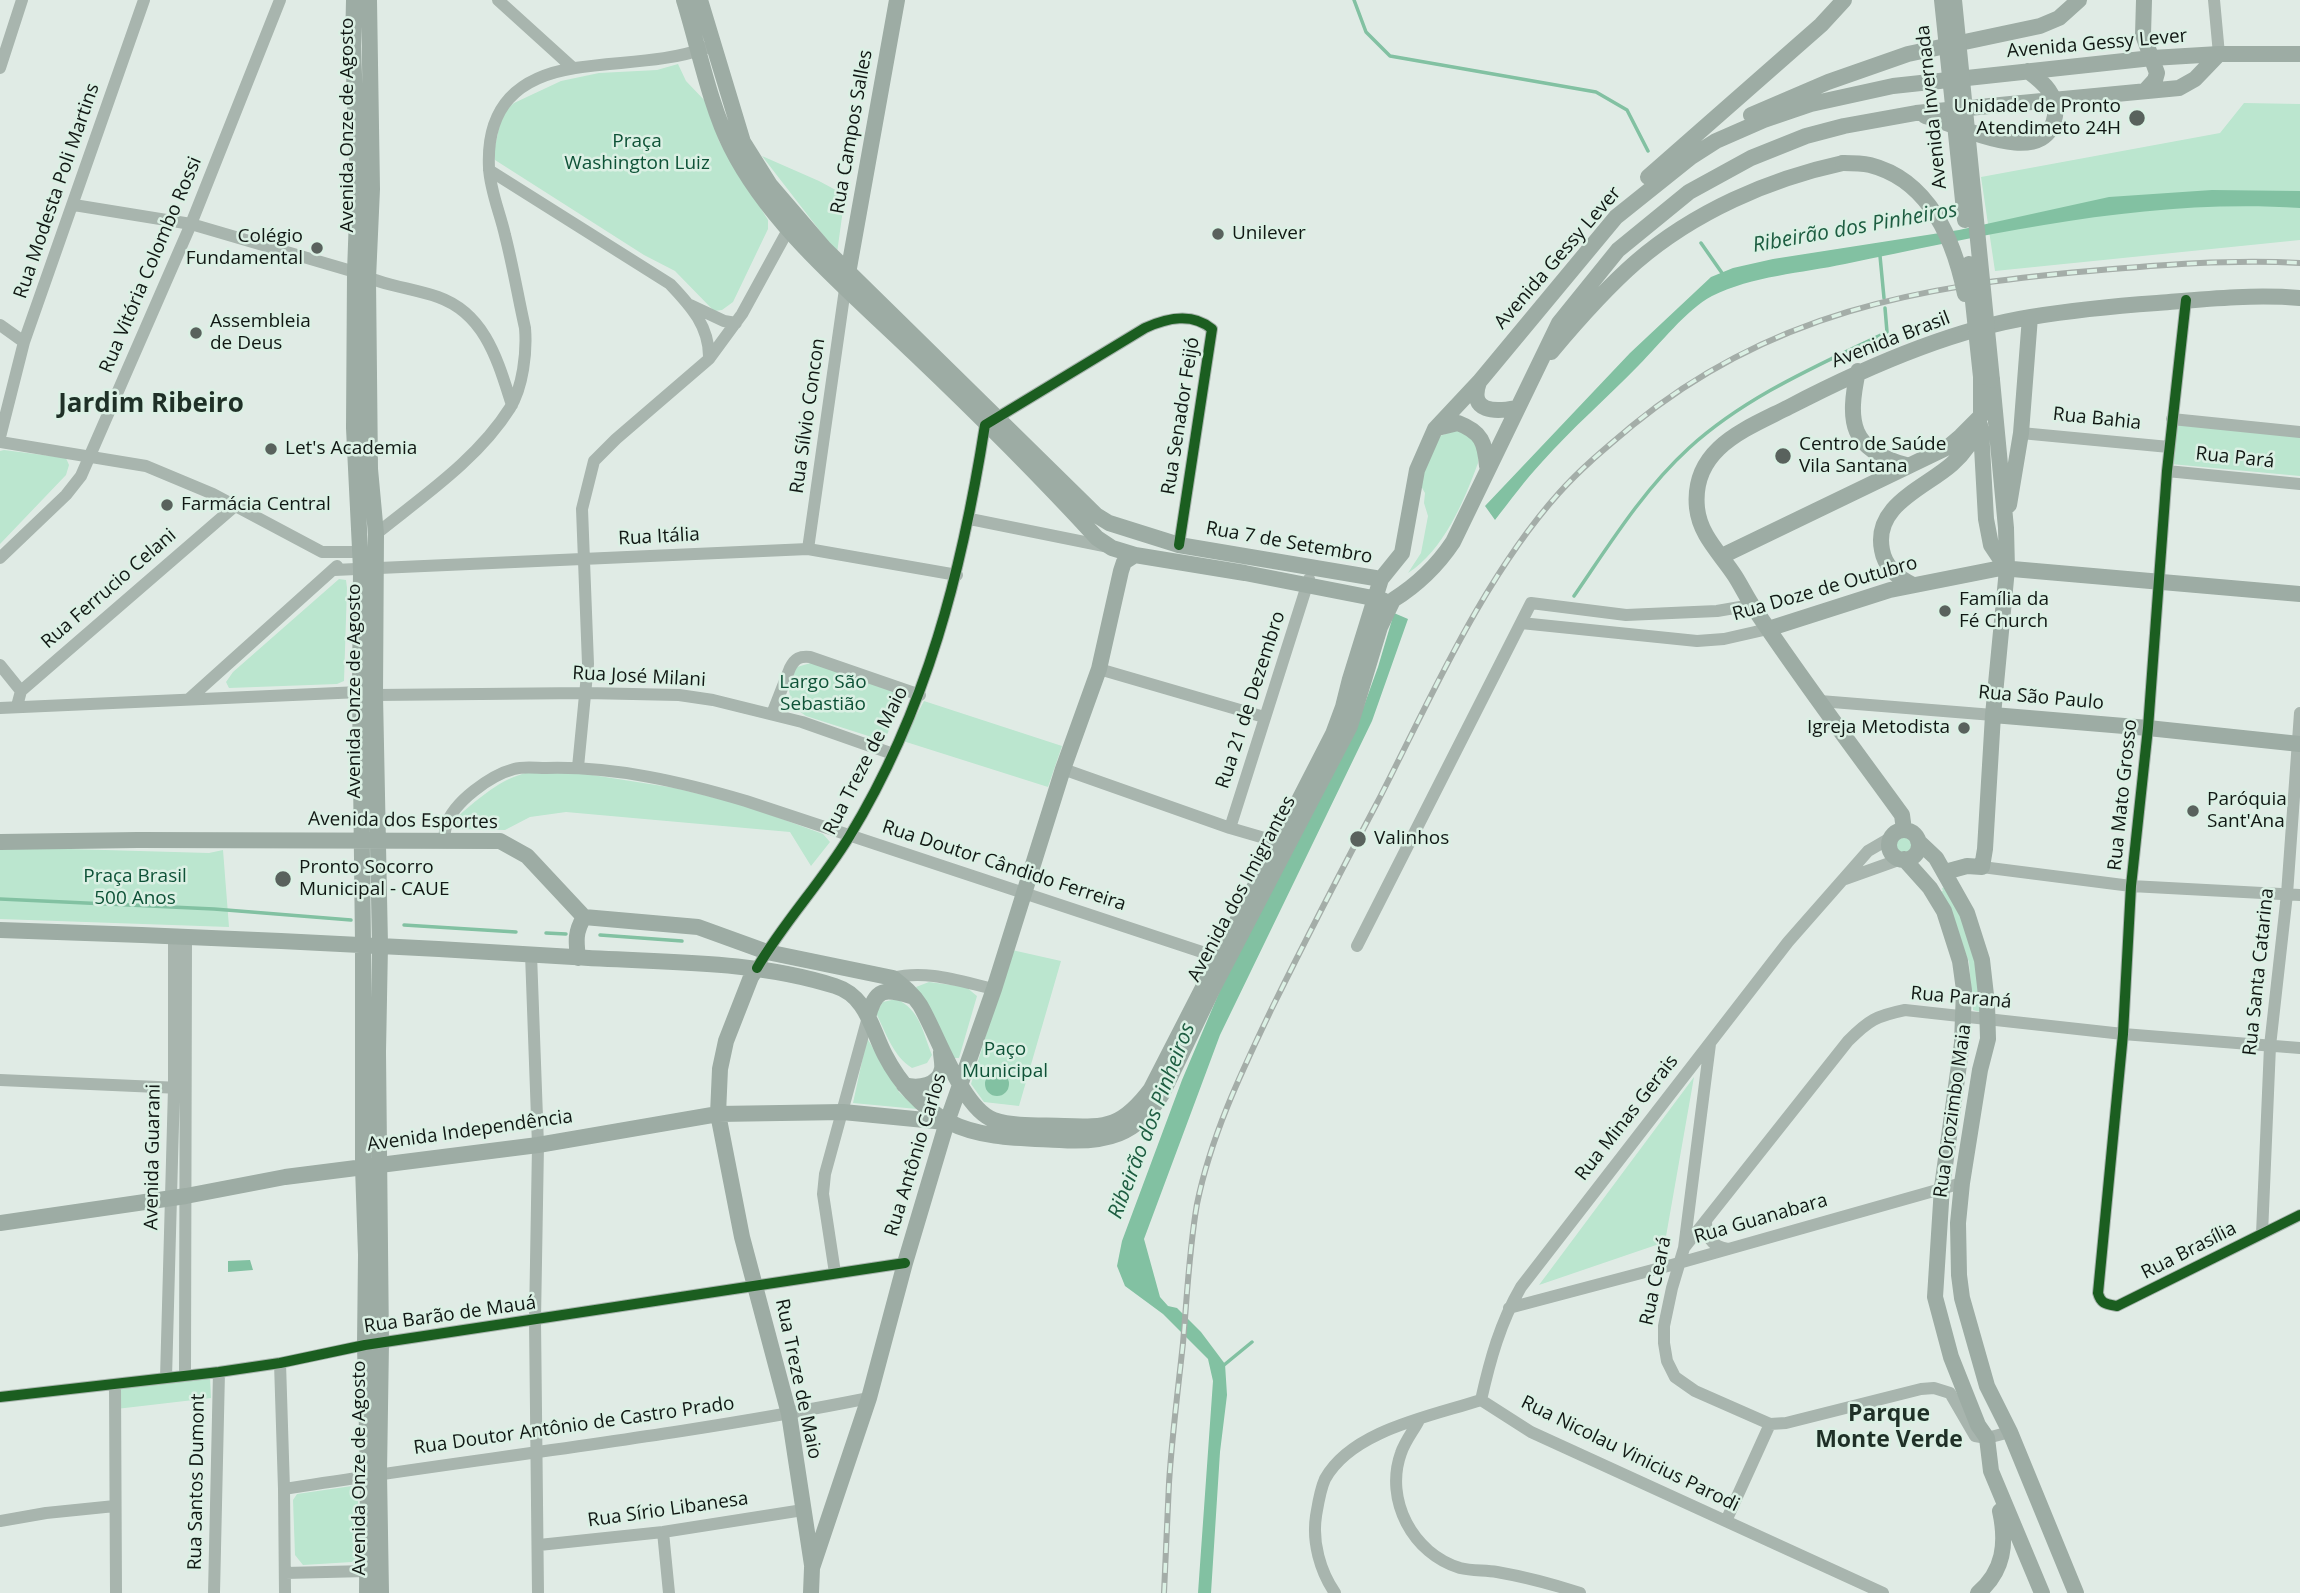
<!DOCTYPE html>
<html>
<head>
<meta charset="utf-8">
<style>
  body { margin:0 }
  canvas { display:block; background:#e0ebe5 }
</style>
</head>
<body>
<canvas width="2300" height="1593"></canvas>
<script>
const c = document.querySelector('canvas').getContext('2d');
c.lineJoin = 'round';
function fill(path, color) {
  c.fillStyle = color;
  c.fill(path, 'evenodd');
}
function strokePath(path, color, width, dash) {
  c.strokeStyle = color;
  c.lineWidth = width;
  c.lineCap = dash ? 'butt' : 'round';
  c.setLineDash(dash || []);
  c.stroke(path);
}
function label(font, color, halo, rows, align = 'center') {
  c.font = font + ' "Open Sans",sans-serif';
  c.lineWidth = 5;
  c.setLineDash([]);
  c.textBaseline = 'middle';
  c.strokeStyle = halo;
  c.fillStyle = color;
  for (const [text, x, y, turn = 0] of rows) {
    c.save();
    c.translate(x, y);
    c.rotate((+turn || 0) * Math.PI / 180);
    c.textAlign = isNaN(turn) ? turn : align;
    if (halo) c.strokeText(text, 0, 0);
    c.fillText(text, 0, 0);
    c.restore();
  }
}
fill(new Path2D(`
  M678 64 686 81 708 104 719 141 768 220V229L733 302 722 310 714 311 675 271 644 255 495 160 494 151 502 114 514 103 561 81 599 73 657 70Z
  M2244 103 2300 104V240L1995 271 1981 177 2220 133Z
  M762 156 819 181 845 195 837 253Z
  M2174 420 2300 434V476L2171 464Z
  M1456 430 1472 436 1479 451 1478 463C1464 501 1444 550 1408 573L1421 553 1428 516 1424 503 1425 493 1421 486 1424 464 1440 436Z
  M4 450 66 458 69 465 66 475 0 544V451Z
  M339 579 346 580 347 588 344 681 337 684 229 688 226 682 233 672Z
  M814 662 905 695 884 741 806 716 792 706 787 681 797 667Z
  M924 701 1062 746 1048 787 903 741Z
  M567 771 675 788 744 805 823 834 830 842 811 866 790 832 566 812 530 817 505 830 457 829 456 818C476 801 496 782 522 774 535 770 552 772 567 771Z
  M1894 845a10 10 0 1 1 20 0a10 10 0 1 1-20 0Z
  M0 847 209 853 223 850 229 927 0 919Z
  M1947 887 1968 933 1977 962 1980 1012 1973 1010 1969 962 1940 892 1943 891 1942 888Z
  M1012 950 1061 961 1019 1106 984 1102 971 1084Z
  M929 982 966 987 977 996 959 1058H953L916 987Z
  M896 999C920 1009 923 1033 932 1055L927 1063 912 1068C893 1056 886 1033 876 1013L883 1002Z
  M867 1038 899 1092 917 1109 853 1103Z
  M1694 1077 1665 1242 1539 1285Z
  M210 1376 211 1398 116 1409V1386Z
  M352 1486 358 1497 359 1559 352 1562 303 1565 295 1555 293 1500 297 1494Z`), '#bbe6cf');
fill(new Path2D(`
  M2212 190 2300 191V208C2146 198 1995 233 1845 264 1802 273 1752 276 1712 296 1686 310 1660 344 1639 365 1607 398 1572 428 1542 462 1525 480 1510 501 1495 520L1485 506 1630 353 1711 277 1733 268 1773 259 1959 230 2109 197Z
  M1394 613 1408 619 1372 721 1220 1035 1144 1239 1160 1297 1168 1306 1177 1308 1201 1332 1225 1364 1227 1395 1220 1452 1211 1593H1198L1213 1381 1208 1359 1163 1314 1125 1286 1117 1266 1122 1241 1182 1080 1227 974 1361 714 1378 667Z
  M985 1084a12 12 0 1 1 24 0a12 12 0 1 1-24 0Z
  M250 1260 253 1270 228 1272V1261Z`), '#82c1a2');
strokePath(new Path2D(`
  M1354 0 1366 32 1390 56 1596 92 1627 110 1648 151
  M1701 243 1722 273
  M1880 256 1884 298
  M1574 596C1609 545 1643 490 1689 448 1746 396 1819 365 1887 332L1885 308
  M0 899 214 909 351 920
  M404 925 516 932
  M546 933 566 934
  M600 935 682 941
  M1224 1365 1252 1342`), '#82c1a2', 3.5);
strokePath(new Path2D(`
  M498 0 573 68
  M2214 0 2219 54
  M0 68 22 0
  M489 170 670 284C691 306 710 327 709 359
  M74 205 191 224 355 272C381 285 411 288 438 297 486 314 498 362 512 405
  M2186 300 2167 471 2148 728 2131 886 2123 1034 2098 1293C2101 1304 2106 1304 2117 1306L2300 1215
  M690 305 724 321 736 323
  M0 325 24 342
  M2172 419 2300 432
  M2021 433 2169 447
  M0 437 24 342 144 0
  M0 442 146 466 213 494 322 552H352
  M2167 471 2300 484
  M970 519 1109 547
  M376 534C423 496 478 459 510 408 523 387 527 352 525 328 518 297 513 266 505 235 500 213 490 190 489 168 486 107 517 77 575 68 619 61 664 63 706 48
  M808 549 845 289
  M0 558 66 495 81 476 191 224 280 0
  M334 570 808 549 957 575
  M1521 623 1697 641 1724 639 1768 629
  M0 665 21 691
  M1099 669 1264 717
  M375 695 586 693 679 695 713 700 802 722 893 754
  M189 699 337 566
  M1820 701 1993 715
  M17 706 21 691 235 506
  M0 708 360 692
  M772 714 790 668C795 658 800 656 810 657L920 695
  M578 767 588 664 582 509 594 461 616 439 709 359 742 314 788 230
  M1063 769 1230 828 1285 844
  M1230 828 1309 579
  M444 842C444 837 445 831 446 826 453 802 491 775 514 769 524 766 536 768 546 768 614 766 682 782 746 801L1217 957
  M1982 867 2131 886 2300 895
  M1845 879 1901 859
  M1357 946 1531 603 1626 615 1717 611 1752 605
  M531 954 538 1145 535 1320 538 1593
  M757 968C784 922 821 883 849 837 927 709 962 571 985 425L1145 328C1167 318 1192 312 1212 329L1179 545
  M893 978C926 969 962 982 994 989
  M1710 1044 1684 1248 1672 1288 1664 1326V1343L1667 1361 1675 1377 1695 1391 1770 1424 1786 1423 1921 1389 1934 1388 1950 1393 1975 1436 1987 1438 2010 1432
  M0 1080 180 1088
  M1706 1220C1706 1236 1710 1246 1728 1249
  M2262 1234 2270 1046 2287 894 2300 713
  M1684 1248 1848 1041C1869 1020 1876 1016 1905 1010L2123 1034 2300 1048
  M835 1273 823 1194 825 1174 868 1017
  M1509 1308 1679 1263 1962 1183
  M280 1363 284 1489 285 1593
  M185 1376 186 938
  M166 1378 174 1088V937
  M115 1384 116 1593
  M0 1397 219 1372 280 1363 365 1345 905 1263
  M1481 1400C1490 1360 1500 1323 1521 1287L1788 942 1868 851 1892 837
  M1419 1420C1414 1430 1405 1441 1401 1453 1384 1500 1413 1554 1460 1568 1472 1571 1485 1570 1497 1572 1526 1577 1552 1584 1580 1593
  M284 1489C479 1458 675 1437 869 1398
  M0 1521 46 1513 115 1506
  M1726 1521 1770 1424
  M663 1532 669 1593
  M539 1545 663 1532 803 1510
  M285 1573 367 1571
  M214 1593 219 1372
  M1335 1593C1320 1571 1312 1542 1316 1516 1318 1504 1320 1490 1325 1479 1352 1430 1432 1416 1481 1400L1531 1432 1883 1593`), '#a8b5ae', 12);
strokePath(new Path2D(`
  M354 0 353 46 358 189 355 272 354 428 361 569 360 692 363 944V1167L366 1255 365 1345 368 1476 367 1593
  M369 0 372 189 368 279 370 469 376 534 375 695 380 945 378 1052 381 1343 379 1473 381 1593
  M684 0C698 45 710 106 731 147 771 227 850 291 914 353 976 412 1039 475 1097 538L1112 548 1135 555 1245 573 1383 600
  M700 0 743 142 770 185 824 248 1096 515 1109 523 1179 545 1381 579
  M2144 0 2143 35 2157 73 2155 80 2145 91
  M1751 115 1828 82 1908 54 2040 26 2059 18 2079 0
  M1925 116C1957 124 2046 172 2055 116 2058 95 2044 83 2028 71
  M1648 177 1821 25 1844 0
  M847 279 897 0
  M1551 352C1577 321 1605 289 1636 262 1694 212 1769 179 1843 163
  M1858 371C1847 422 1850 450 1906 465
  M1479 382C1468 413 1496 412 1516 408
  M1437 428 1458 423C1482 432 1485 443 1487 466
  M1981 429 1986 519 1991 545 2007 569
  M2009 505 2021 433 2030 317
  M1722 556 1948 447 1961 436 1981 416V377
  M1913 585C1898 578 1885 567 1882 550 1873 505 1925 488 1952 464 1966 452 1972 440 1980 425
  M1393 600C1417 585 1437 566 1453 542L1559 323 1618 250 1689 192 1751 158 1806 136 1844 126 1916 113 2179 88 2195 79 2219 54
  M1768 629 1890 590 2001 568 2300 594
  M1993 715 2148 728 2300 744
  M1904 830 1902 815C1852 746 1801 679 1754 608 1747 598 1742 587 1735 576 1721 554 1700 536 1697 508 1691 448 1746 429 1789 407 1862 369 1949 330 2031 317 2073 310 2115 306 2157 303 2205 299 2253 294 2300 298
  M1889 845a15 15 0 1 1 30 0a15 15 0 1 1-30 0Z
  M1918 841 1936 858 1967 913 1982 960 1987 1004 1988 1039 1980 1070 1962 1183 1958 1223 1959 1275 1962 1298 1987 1386 2010 1432 2076 1593
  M0 842 138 840 500 841 527 856 584 917 698 927 767 952 893 978C903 986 913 994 920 1005 937 1033 962 1109 994 1120 1015 1127 1042 1125 1064 1126 1108 1128 1123 1126 1151 1089L1333 734 1343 707 1350 679 1381 579 1402 553 1417 470 1435 429 1479 382 1616 217 1691 157 1716 141 1764 120 1811 104 1893 86 2152 58 2219 54H2300
  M1904 859 1930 888 1944 911 1960 961 1964 990 1962 1043 1942 1187 1935 1297 1951 1357 1978 1425 1987 1438 1991 1471 2042 1593
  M1945 872 1967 866 1982 867 1985 849 1993 715 2007 569 2006 528 1992 380
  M0 930C191 936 382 945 573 957 661 963 750 959 835 986 867 996 871 1028 885 1055 899 1082 921 1108 949 1122 982 1139 1024 1138 1060 1140 1106 1143 1137 1135 1162 1094L1214 986 1350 726 1380 627 1393 600
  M578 958C576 941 575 932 584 917
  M757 968 751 977 726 1041 720 1069 718 1114 742 1237 789 1414 812 1565
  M868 1017C876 988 884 988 911 996
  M904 1085C918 1089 939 1086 942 1069 943 1064 941 1057 941 1052
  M0 1223 186 1196 285 1177 538 1145 718 1114 843 1112 945 1122
  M811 1593 812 1568 869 1398 905 1263 947 1122 994 989 1063 769 1099 669 1121 571 1124 562 1135 555
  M1978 1593C2004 1571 2007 1543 2000 1511`), '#9daca4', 16);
const rail = new Path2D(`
  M1164 1593C1166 1556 1167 1520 1169 1483 1172 1436 1178 1390 1183 1343 1187 1297 1189 1250 1197 1204 1211 1135 1242 1071 1272 1008 1306 939 1341 871 1377 803 1430 700 1482 579 1559 493 1581 468 1608 446 1633 425 1770 313 1918 286 2090 271 2159 265 2231 259 2300 263`);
strokePath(rail, '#a4ada8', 6);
strokePath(rail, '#dbf0e4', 3.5, [10]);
strokePath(new Path2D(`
  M1942 0 1965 220
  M1954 0 1992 380
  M1843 163C1851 163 1861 163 1870 165 1929 180 1954 240 1965 294
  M1969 264 1981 377`), '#9daca4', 16);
strokePath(new Path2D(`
  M2186 300 2167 471 2148 728 2131 886 2123 1034 2098 1293C2101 1304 2106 1304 2117 1306L2300 1215
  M757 968C784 922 821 883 849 837 927 709 962 571 985 425L1145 328C1167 318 1192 312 1212 329L1179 545
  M0 1397 219 1372 280 1363 365 1345 905 1263`), '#1b5e20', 10);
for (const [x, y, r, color] of [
  [2137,118,9,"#59625d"],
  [1218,234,7,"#59625d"],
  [317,248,7,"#59625d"],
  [196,333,7,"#59625d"],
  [271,449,7,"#59625d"],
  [1783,456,9,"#59625d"],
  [167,505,7,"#59625d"],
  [1945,611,7,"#59625d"],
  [1964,728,7,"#59625d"],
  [2193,811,7,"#59625d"],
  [1358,839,9,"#59625d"],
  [283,879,9,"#59625d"]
]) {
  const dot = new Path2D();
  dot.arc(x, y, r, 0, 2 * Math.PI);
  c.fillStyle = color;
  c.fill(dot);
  strokePath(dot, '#dbf0e4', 2.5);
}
label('19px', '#111814', '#dbf0e4', [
  ["Avenida Gessy Lever",2097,44,-5],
  ["Avenida Invernada",1932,107,-96],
  ["Avenida Onze de Agosto",348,125,-90],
  ["Rua Campos Salles",852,132,-80],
  ["Rua Modesta Poli Martins",57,191,-71],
  ["Avenida Gessy Lever",1558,258,-49],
  ["Rua Vitória Colombo Rossi",151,265,-67],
  ["Avenida Brasil",1891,340,-21],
  ["Rua Sílvio Concon",808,416,-82],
  ["Rua Senador Feijó",1181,416,-81],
  ["Rua Bahia",2097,419,6],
  ["Rua Pará",2235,458,6],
  ["Rua Itália",659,537,-3],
  ["Rua 7 de Setembro",1289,543,10],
  ["Rua Ferrucio Celani",109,589,-41],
  ["Rua Doze de Outubro",1825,589,-16],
  ["Rua José Milani",639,677,3],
  ["Avenida Onze de Agosto",355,691,-90],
  ["Rua São Paulo",2041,698,5],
  ["Rua 21 de Dezembro",1251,700,-72],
  ["Rua Treze de Maio",866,761,-63],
  ["Rua Mato Grosso",2123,795,-84],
  ["Avenida dos Esportes",403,821,1],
  ["Rua Doutor Cândido Ferreira",1004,866,18],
  ["Avenida dos Imigrantes",1242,889,-62],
  ["Rua Santa Catarina",2259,972,-84],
  ["Rua Paraná",1961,998,5],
  ["Rua Orozimbo Maia",1953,1111,-82],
  ["Rua Minas Gerais",1627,1118,-52],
  ["Avenida Independência",470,1131,-8],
  ["Rua Antônio Carlos",916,1155,-73],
  ["Avenida Guarani",153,1157,-89],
  ["Rua Guanabara",1761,1219,-16],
  ["Rua Brasília",2189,1251,-27],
  ["Rua Ceará",1656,1281,-78],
  ["Rua Barão de Mauá",450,1315,-8],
  ["Rua Treze de Maio",798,1379,78],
  ["Rua Doutor Antônio de Castro Prado",574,1426,-8],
  ["Rua Nicolau Vinicius Parodi",1630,1454,26],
  ["Avenida Onze de Agosto",360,1468,-90],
  ["Rua Santos Dumont",197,1482,-89],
  ["Rua Sírio Libanesa",668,1510,-8]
]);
label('19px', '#111814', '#dbf0e4', [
  ["Unidade de Pronto",2121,107,"right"],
  ["Atendimeto 24H",2121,129,"right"],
  ["Unilever",1232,234],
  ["Colégio",303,237,"right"],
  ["Fundamental",303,259,"right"],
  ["Assembleia",210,322],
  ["de Deus",210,344],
  ["Centro de Saúde",1799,445],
  ["Vila Santana",1799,467],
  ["Let's Academia",285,449],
  ["Farmácia Central",181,505],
  ["Família da",1959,600],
  ["Fé Church",1959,622],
  ["Igreja Metodista",1950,728,"right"],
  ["Paróquia",2207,800],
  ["Sant'Ana",2207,822],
  ["Valinhos",1374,839],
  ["Pronto Socorro",299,868],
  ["Municipal - CAUE",299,890]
], 'left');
label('19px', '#0e5237', '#dbf0e4', [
  ["Praça",637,142],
  ["Washington Luiz",637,164],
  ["Largo São",823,683],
  ["Sebastião",823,705],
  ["Praça Brasil",135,877],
  ["500 Anos",135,899],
  ["Paço",1005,1050],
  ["Municipal",1005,1072]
]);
label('italic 21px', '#1d5d41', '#dbf0e4', [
  ["Ribeirão dos Pinheiros",1855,228,-10],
  ["Ribeirão dos Pinheiros",1152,1121,-69]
]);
label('bold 23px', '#1f3027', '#dbf0e4', [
  ["Parque",1889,1414],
  ["Monte Verde",1889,1440]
]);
label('bold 26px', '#1f3027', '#dbf0e4', [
  ["Jardim Ribeiro",151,405]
]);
</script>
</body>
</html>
